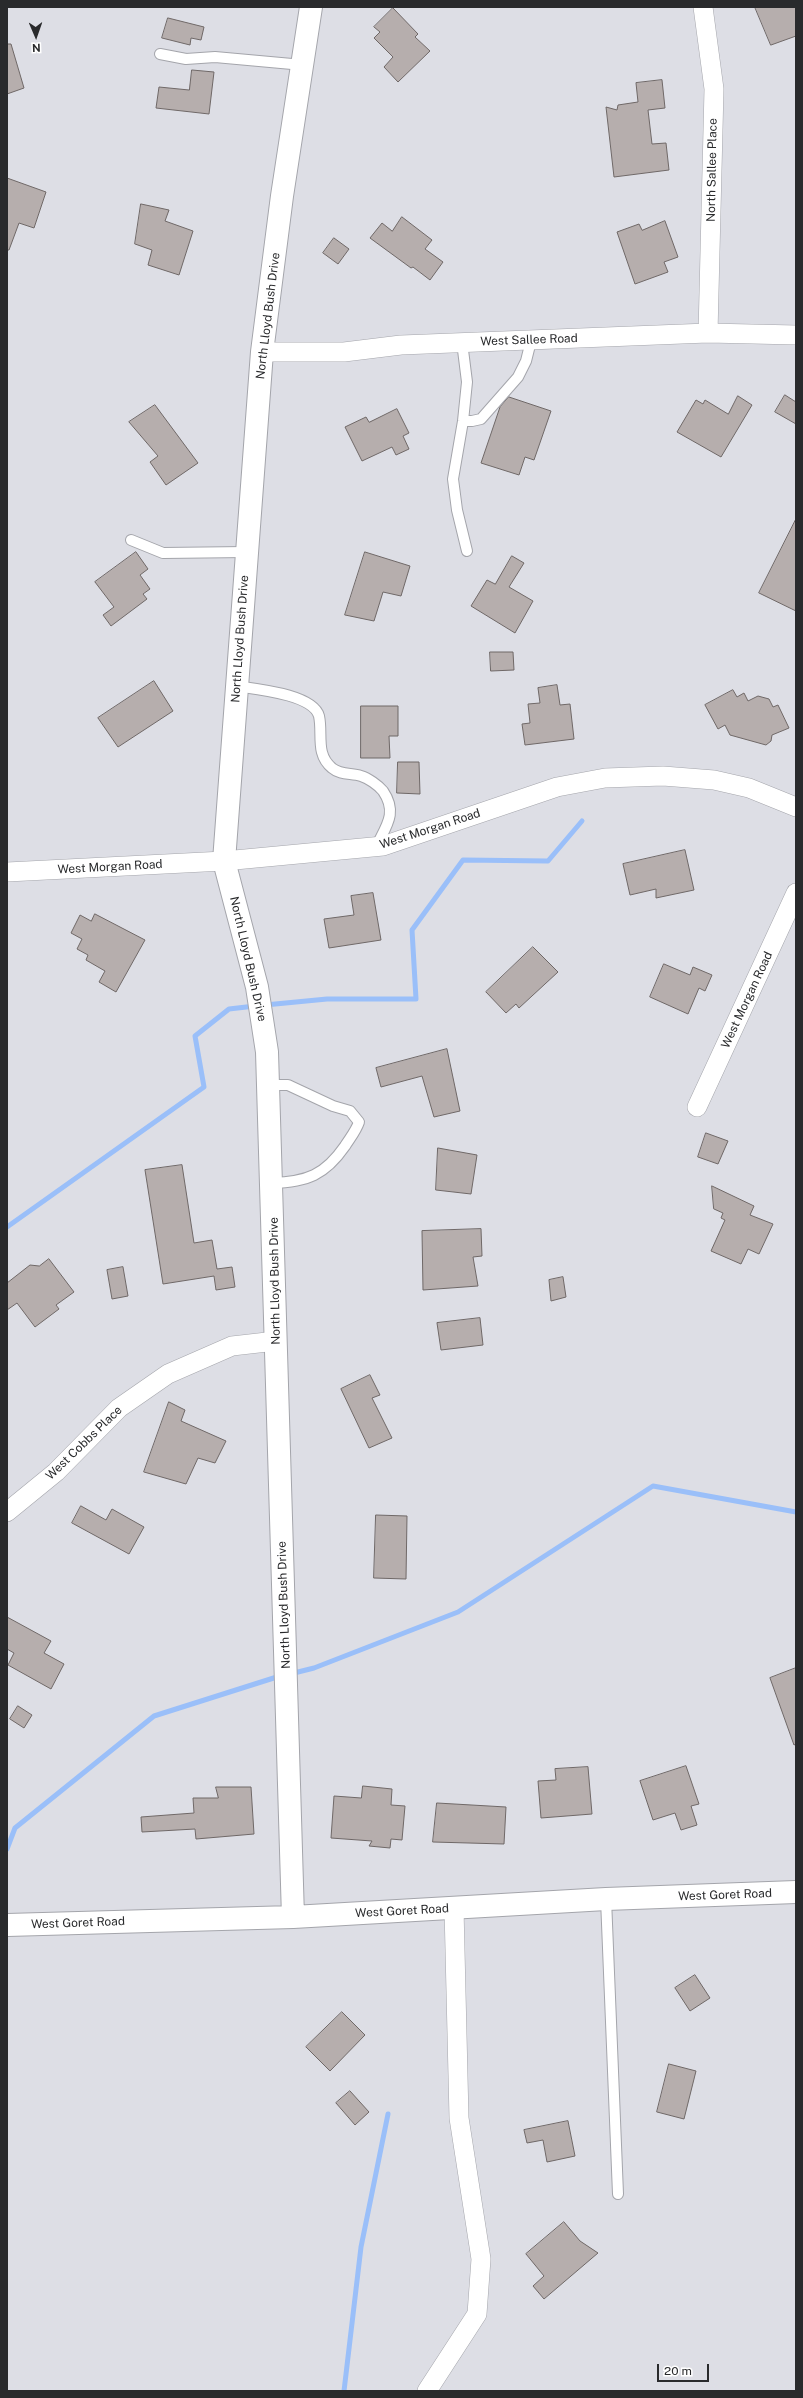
<!DOCTYPE html>
<html>
<head>
<meta charset="utf-8">
<style>
  body { margin:0 }
  #map { position:relative; width:803px; height:2398px; overflow:hidden; background:#dddee5; font-family:"Public Sans",sans-serif }
  canvas { display:block }
  .frame { position:absolute; inset:0; border:8px solid #292a2c; pointer-events:none }
  .north { position:absolute; left:16px; top:16px; width:40px; height:40px; -webkit-text-stroke:3px #fff; paint-order:stroke; rotate:178deg; font-size:11px; font-weight:700; line-height:16px; text-align:center; color:#292a2c }
  .north::after { content:''; display:block; margin:auto; width:14px; height:18px; background:#292a2c; clip-path:polygon(50% 0,100% 100%,50% 72%,0 100%) }
  .scale { position:absolute; left:657px; top:2364px; width:52px; height:18px; box-sizing:border-box; border:2px solid #292a2c; border-top:0; padding-left:5px; font-size:12px; line-height:14px; white-space:nowrap; color:#292a2c; -webkit-text-stroke:3px #fff; paint-order:stroke }
</style>
</head>
<body>
<div id="map">
<canvas width="803" height="2398"></canvas>
<div class="frame"></div>
<div class="north">N</div>
<div class="scale">20 m</div>
</div>
<script>
const c = document.querySelector('canvas').getContext('2d');
c.lineJoin = 'round';
function strokePath(path, color, width, dash) {
  c.strokeStyle = color;
  c.lineWidth = width;
  c.lineCap = dash ? 'butt' : 'round';
  c.setLineDash(dash || []);
  c.stroke(path);
}
function fill(path, color) {
  c.fillStyle = color;
  c.fill(path, 'evenodd');
}
function label(font, color, halo, rows, align = 'center') {
  c.font = font + ' "Public Sans",sans-serif';
  c.lineWidth = 3;
  c.setLineDash([]);
  c.textBaseline = 'middle';
  c.strokeStyle = halo;
  c.fillStyle = color;
  for (const [text, x, y, turn = 0] of rows) {
    c.save();
    c.translate(x, y);
    c.rotate((+turn || 0) * Math.PI / 180);
    c.textAlign = isNaN(turn) ? turn : align;
    if (halo) c.strokeText(text, 0, 0);
    c.fillText(text, 0, 0);
    c.restore();
  }
}
strokePath(new Path2D(`
  M265 1005 327 999H416L412 930 463 860 548 861 582 821
  M7 1227 204 1087 195 1036 229 1009 255 1006
  M290 1674 314 1668 458 1612 653 1486 796 1512
  M7 1849 15 1828 154 1716 280 1676
  M344 2391 361 2247 388 2114`), '#9abff9', 5);
const building = new Path2D(`
  M755 7H796V36L771 45Z
  M393 8 418 34 415 37 430 51 398 82 384 67 393 57 374 38 380 32 374 27Z
  M168 18 204 27 201 40 191 38 190 45 162 38Z
  M7 44H11L24 88 7 94Z
  M192 70 214 72 209 114 156 108 159 87 189 90Z
  M662 80 665 108 648 110 652 144 666 143 669 170 614 177 606 107 617 110 618 105 638 102 636 83Z
  M7 178 46 192 34 228 19 223 9 250H7Z
  M141 204 169 210 165 221 193 231 179 275 148 265 152 250 135 244Z
  M402 217 432 240 425 249 443 262 430 280 413 267 411 268 370 238 382 223 392 231Z
  M665 221 678 257 664 262 668 272 635 284 617 232 639 224 642 230Z
  M334 238 349 249 338 264 323 253Z
  M785 395 796 402V424L775 412Z
  M738 396 752 405 721 457 677 432 696 400 703 404 705 400 728 414Z
  M509 397 551 411 534 460 525 457 519 475 481 463 500 407Z
  M155 405 198 463 166 485 150 462 158 456 129 422Z
  M397 409 409 433 403 436 409 449 396 455 392 447 362 461 345 427 366 417 369 422Z
  M796 519V611L759 593Z
  M136 552 148 569 140 575 150 589 143 594 147 599 111 626 103 615 114 607 95 582Z
  M365 552 410 566 401 596 383 592 374 621 345 615Z
  M512 556 524 563 509 587 533 601 515 633 471 606 487 580 495 584Z
  M490 652H513L514 670 491 671Z
  M154 681 173 711 118 747 98 718Z
  M557 685 560 705 570 704 574 739 525 745 522 724 530 723 528 704 540 703 538 688Z
  M733 690 737 697 744 693 748 701 758 696 769 699 773 707 778 705 789 728 772 735 771 741 766 745 730 735 725 725 718 729 705 705Z
  M361 706H398V736H389L390 758H361Z
  M398 762H419L420 794 397 793Z
  M685 850 694 890 656 898V889L630 895 623 864Z
  M373 893 381 940 329 948 324 919 354 915 351 896Z
  M95 914 145 940 116 992 99 982 105 971 86 960 88 955 77 949 82 939 71 933 80 915 91 921Z
  M533 947 558 972 519 1008 516 1004 506 1013 486 992Z
  M664 964 690 975 693 967 712 975 705 991 699 988 688 1014 650 997Z
  M447 1049 460 1111 434 1117 422 1076 381 1087 376 1068Z
  M706 1133 728 1141 718 1164 698 1157Z
  M438 1148 477 1155 471 1194 436 1190Z
  M182 1165 194 1243 212 1240 217 1269 232 1267 235 1287 216 1290 214 1276 163 1284 145 1170Z
  M712 1186 754 1206 750 1215 773 1224 759 1254 748 1249 741 1264 711 1251 725 1220 721 1218 723 1213 714 1209Z
  M481 1229 482 1256 473 1257 478 1286 423 1290 422 1231Z
  M49 1259 74 1292 56 1305 59 1309 35 1327 17 1303 7 1310V1283L30 1265 39 1266Z
  M123 1267 128 1296 112 1299 107 1270Z
  M563 1277 566 1297 551 1301 549 1280Z
  M480 1318 483 1345 441 1350 437 1323Z
  M370 1375 380 1395 372 1398 392 1438 369 1448 341 1389Z
  M169 1402 185 1410 181 1421 226 1441 215 1463 198 1458 186 1484 144 1472Z
  M81 1506 106 1520 112 1509 144 1527 129 1554 72 1523Z
  M376 1515 407 1516 406 1579 374 1578Z
  M7 1617 51 1641 44 1653 64 1664 51 1689 8 1665 14 1653 7 1649Z
  M796 1668V1744L794 1745 770 1678Z
  M18 1706 32 1715 24 1728 10 1719Z
  M686 1766 699 1804 691 1806 697 1825 681 1830 675 1813 653 1820 640 1781Z
  M588 1767 592 1814 541 1818 538 1781 556 1780 555 1769Z
  M363 1786 392 1789 391 1805 405 1806 402 1840 391 1839 390 1848 369 1846 372 1841 331 1838 334 1796 361 1798Z
  M216 1787H251L254 1834 196 1839 195 1829 142 1832 141 1817 194 1813 193 1798H218Z
  M437 1803 506 1807 504 1844 433 1842Z
  M695 1975 710 1998 690 2011 675 1988Z
  M342 2012 365 2035 330 2071 306 2047Z
  M669 2064 696 2071 684 2119 657 2112Z
  M350 2091 369 2112 355 2125 336 2103Z
  M568 2121 575 2156 547 2162 543 2140 527 2143 524 2130Z
  M564 2222 580 2241 598 2253 544 2299 533 2286 544 2276 526 2254Z`);
fill(building, '#b6aead');
strokePath(building, '#6f6867', 1);
const service = new Path2D(`
  M160 54 186 59 215 57 303 65
  M462 342 467 382 463 421 453 479 457 510 467 551
  M463 421H472L481 419 518 377 526 361 531 341
  M131 540 163 553 246 552
  M236 686C255 689 313 694 319 716 323 734 315 754 332 768 340 775 351 773 361 776 368 778 378 785 383 791 398 813 386 826 376 847
  M269 1085H288L333 1106 350 1111 359 1122C356 1131 350 1138 345 1146 325 1175 307 1182 272 1183
  M606 1899 618 2194`);
const minor = new Path2D(`
  M703 7 714 89 708 333
  M262 352H344L401 345 708 333 796 335
  M7 872 224 861 383 846 557 787 605 778 663 776 714 780 749 788 796 807
  M697 1107 796 893
  M7 1512 56 1472 119 1408 168 1374 232 1346 276 1341
  M427 2391 477 2314 481 2259 459 2118 454 1908`);
const tertiary = new Path2D(`
  M293 1917 267 1052 257 987 224 861 262 352 282 196 311 7
  M7 1925 293 1917 606 1899 796 1892`);
strokePath(service, '#a4a5ab', 12);
strokePath(minor, '#a4a5ab', 20);
strokePath(tertiary, '#a4a5ab', 24);
strokePath(service, '#fff', 10);
strokePath(minor, '#fff', 19);
strokePath(tertiary, '#fff', 22);
label('12px', '#292a2c', '#fff', [
  ["North Sallee Place",712,170,-89],
  ["North Lloyd Bush Drive",268,316,-83],
  ["West Sallee Road",529,340,-2],
  ["North Lloyd Bush Drive",240,639,-86],
  ["West Morgan Road",430,829,-18],
  ["West Morgan Road",110,867,-3],
  ["North Lloyd Bush Drive",248,959,77],
  ["West Morgan Road",747,1000,-65],
  ["North Lloyd Bush Drive",275,1281,-91],
  ["West Cobbs Place",84,1443,-44],
  ["North Lloyd Bush Drive",284,1605,-92],
  ["West Goret Road",725,1895,-2],
  ["West Goret Road",402,1911,-3],
  ["West Goret Road",78,1923,-2]
]);
</script>
</body>
</html>
